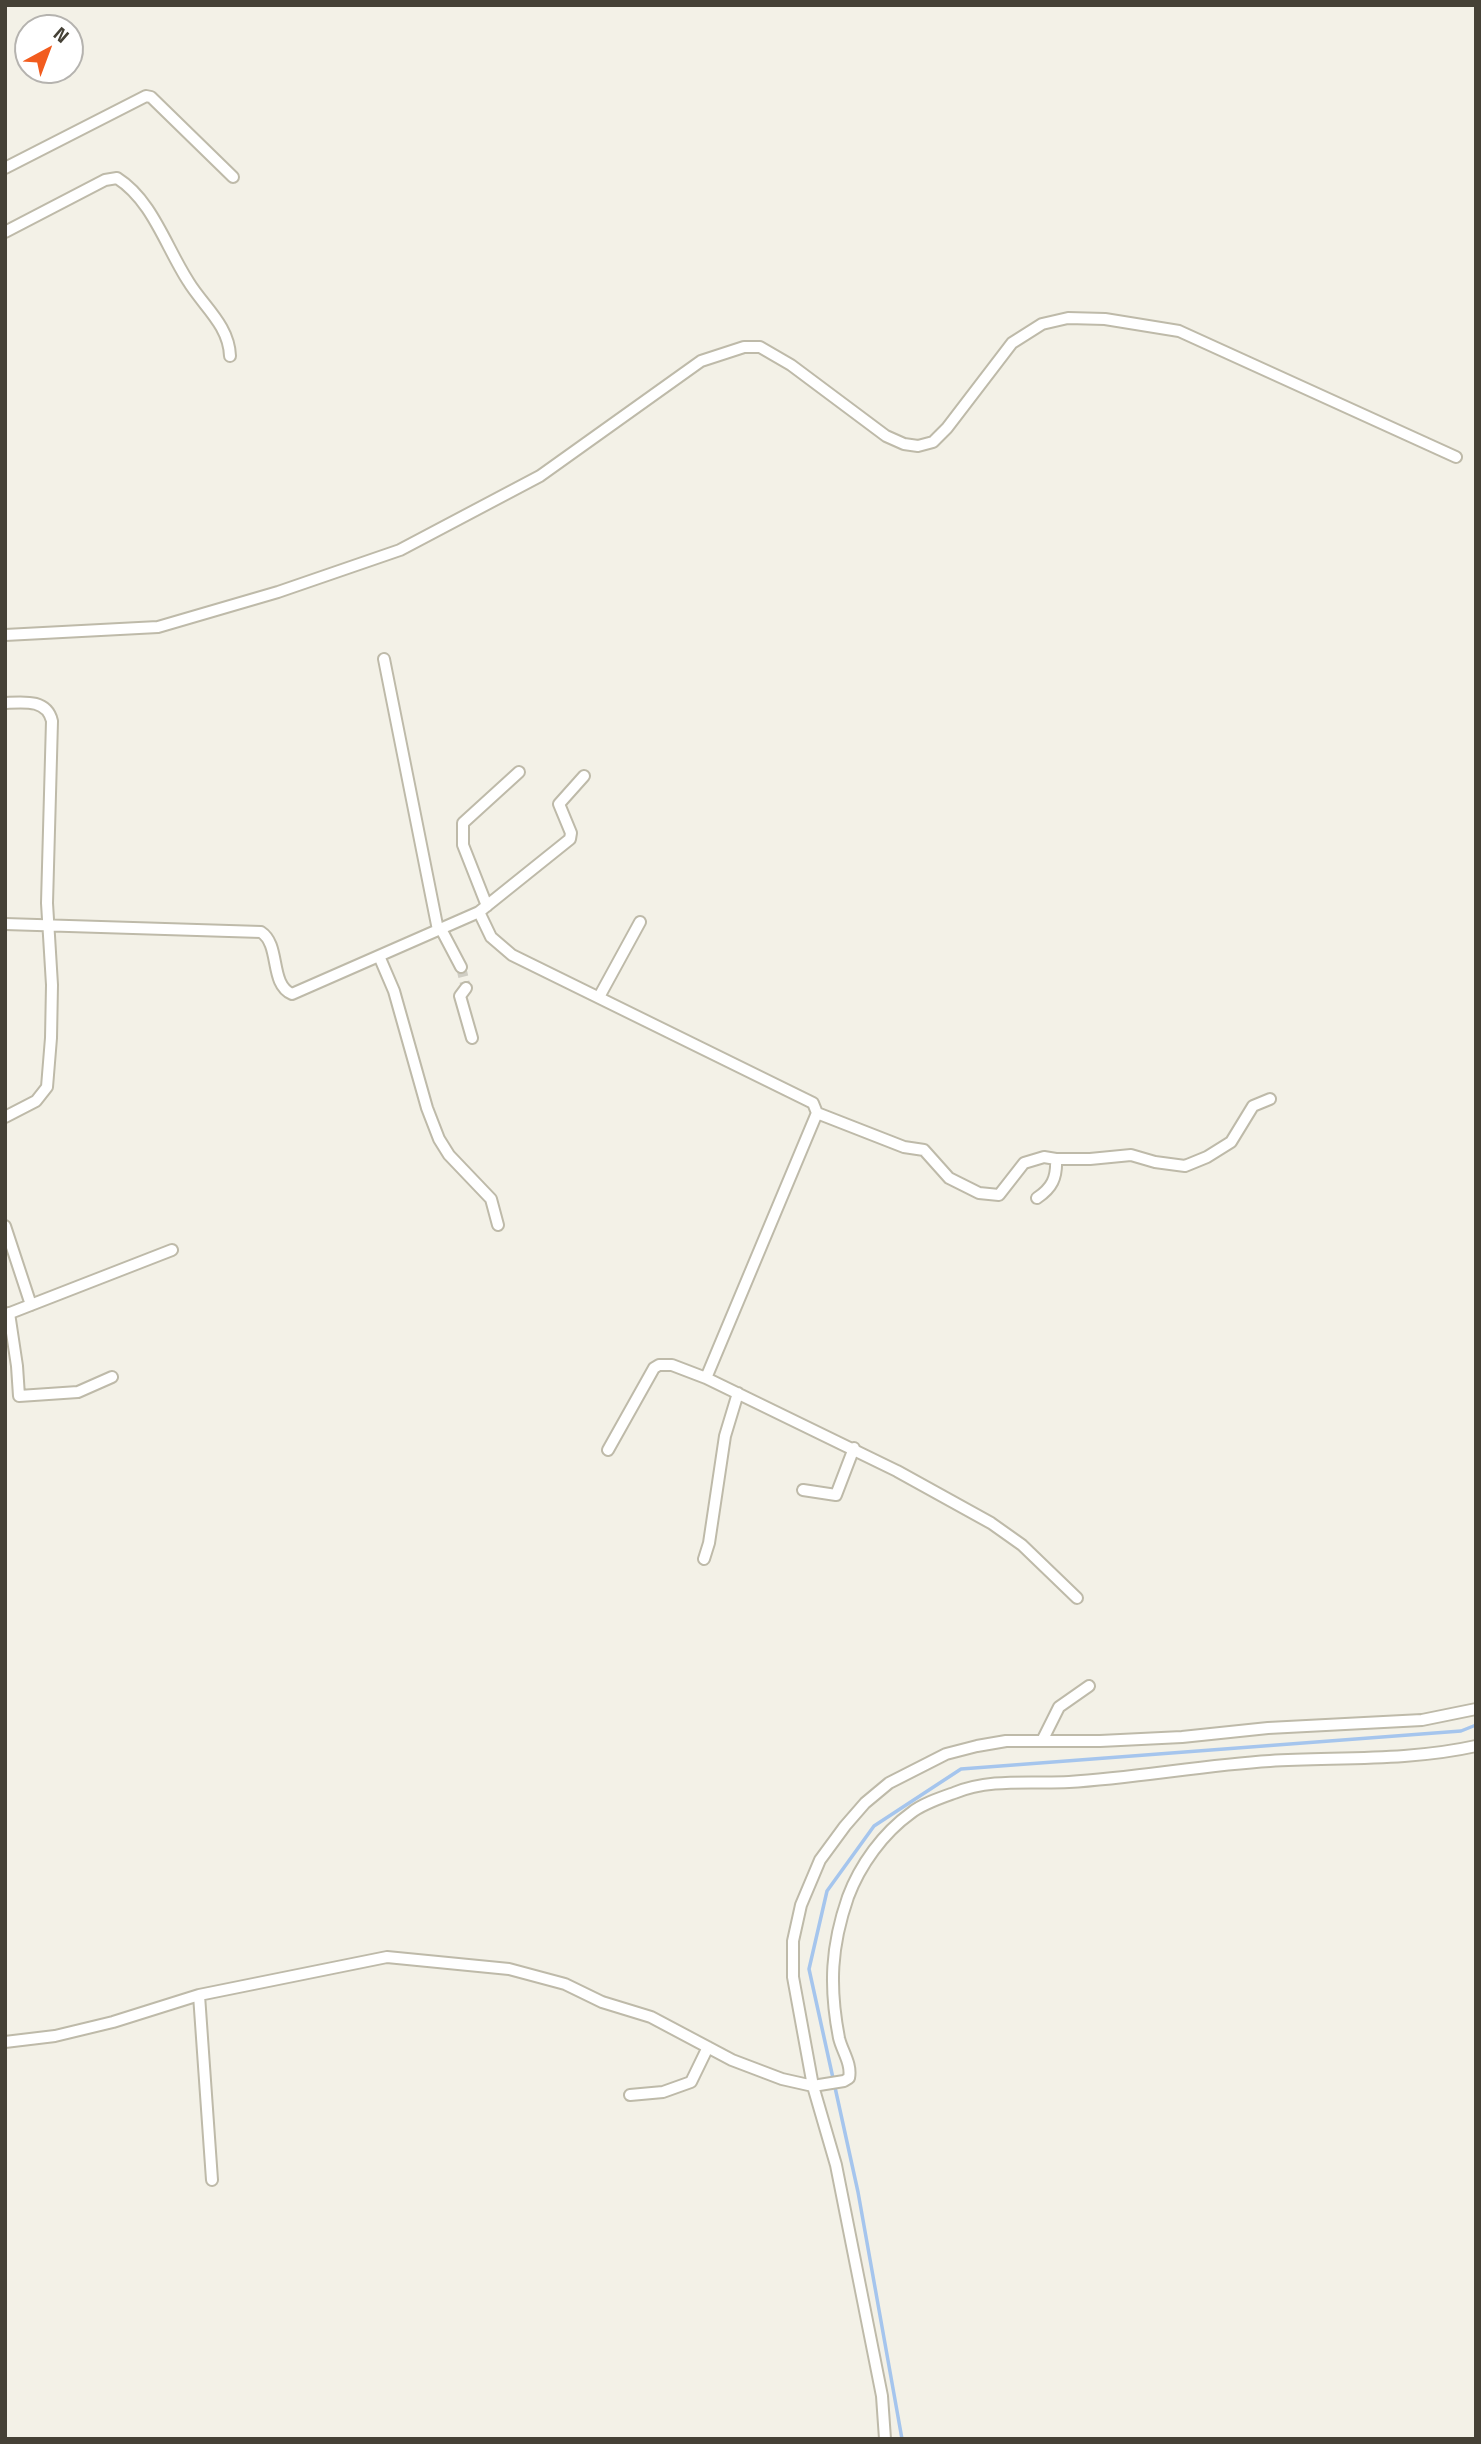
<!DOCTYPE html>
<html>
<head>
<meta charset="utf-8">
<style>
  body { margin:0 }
  #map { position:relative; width:1481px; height:2444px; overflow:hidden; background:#f3f1e7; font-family:"Titillium Web",sans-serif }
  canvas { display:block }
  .frame { position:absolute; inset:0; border:7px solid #454136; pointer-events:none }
  .north { position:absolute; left:14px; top:14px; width:70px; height:70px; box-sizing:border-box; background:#fff; border:2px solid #b5b3af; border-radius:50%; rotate:41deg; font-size:19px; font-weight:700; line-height:28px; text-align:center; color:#454136 }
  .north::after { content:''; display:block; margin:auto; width:24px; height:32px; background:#f25c1e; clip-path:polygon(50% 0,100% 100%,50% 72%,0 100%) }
</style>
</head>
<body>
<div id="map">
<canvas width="1481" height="2444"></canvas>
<div class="frame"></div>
<div class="north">N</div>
</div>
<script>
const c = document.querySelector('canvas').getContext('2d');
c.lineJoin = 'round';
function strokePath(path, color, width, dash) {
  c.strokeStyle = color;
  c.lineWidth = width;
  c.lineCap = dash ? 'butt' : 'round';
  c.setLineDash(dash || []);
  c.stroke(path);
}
strokePath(new Path2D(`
  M902 2439 858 2192 809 1969 827 1891 874 1826 961 1769 1461 1731 1476 1725`), '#a5c5ed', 3.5);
strokePath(new Path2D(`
  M461 967 466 988`), '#d0cec4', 10, [10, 5]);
const minor = new Path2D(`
  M5 168 146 96 151 97 233 177
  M5 232 105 180 117 178C152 200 166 247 188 281 203 306 229 325 230 356
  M5 635 158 627 278 592 400 550 540 476 701 361 744 347H760L791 365 886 436 904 444 918 446 933 442 947 428 1012 343 1042 324 1068 318 1105 319 1179 331 1456 457
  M384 659 438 930
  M5 703C24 702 47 699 52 721L47 903 52 985 51 1038 47 1087 36 1101 5 1117
  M487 906 463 845V823L519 772
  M479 912 570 839 571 833 559 804 584 776
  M5 924 261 932C281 945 269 984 292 994L479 912 491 937 512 955 813 1103 817 1113 706 1378
  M441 929 461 967
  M379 956 394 991 427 1108 439 1139 449 1155 491 1199 498 1225
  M466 988 460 996 472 1038
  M599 997 640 922
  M817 1113 904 1147 924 1150 949 1178 979 1193 999 1195 1024 1163 1044 1157 1056 1159H1090L1131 1155 1155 1162 1185 1166 1207 1157 1231 1142 1253 1106 1270 1099
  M1037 1198C1052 1188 1057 1178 1056 1159
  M5 1226 31 1305
  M9 1313 17 1366 19 1396 78 1392 112 1377
  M5 1315 172 1250
  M608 1450 654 1368 659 1365H672L706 1378 897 1471 991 1523 1022 1545 1077 1598
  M803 1490 836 1495 854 1448
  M704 1559 709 1543 725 1436 738 1393
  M1042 1741 1059 1707 1089 1686
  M199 1995 212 2180
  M5 2042 55 2036 113 2022 199 1995 387 1957 509 1969 565 1984 602 2002 651 2017 732 2060 782 2079 813 2086 844 2081 849 2078C852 2064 842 2051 839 2038 829 1986 831 1946 848 1897 860 1865 883 1833 911 1813 922 1804 940 1798 954 1793 991 1778 1030 1784 1069 1782 1136 1778 1203 1765 1270 1761 1338 1757 1409 1761 1476 1746
  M630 2095 663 2092 691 2082 708 2047
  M885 2439 882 2396 836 2165 813 2086 793 1977V1941L801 1905 820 1860 845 1826 865 1803 889 1783 946 1754 977 1746 1006 1741H1100L1182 1737 1268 1728 1422 1720 1476 1709`);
strokePath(minor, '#bebaa9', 14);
strokePath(minor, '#fff', 10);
</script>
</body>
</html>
